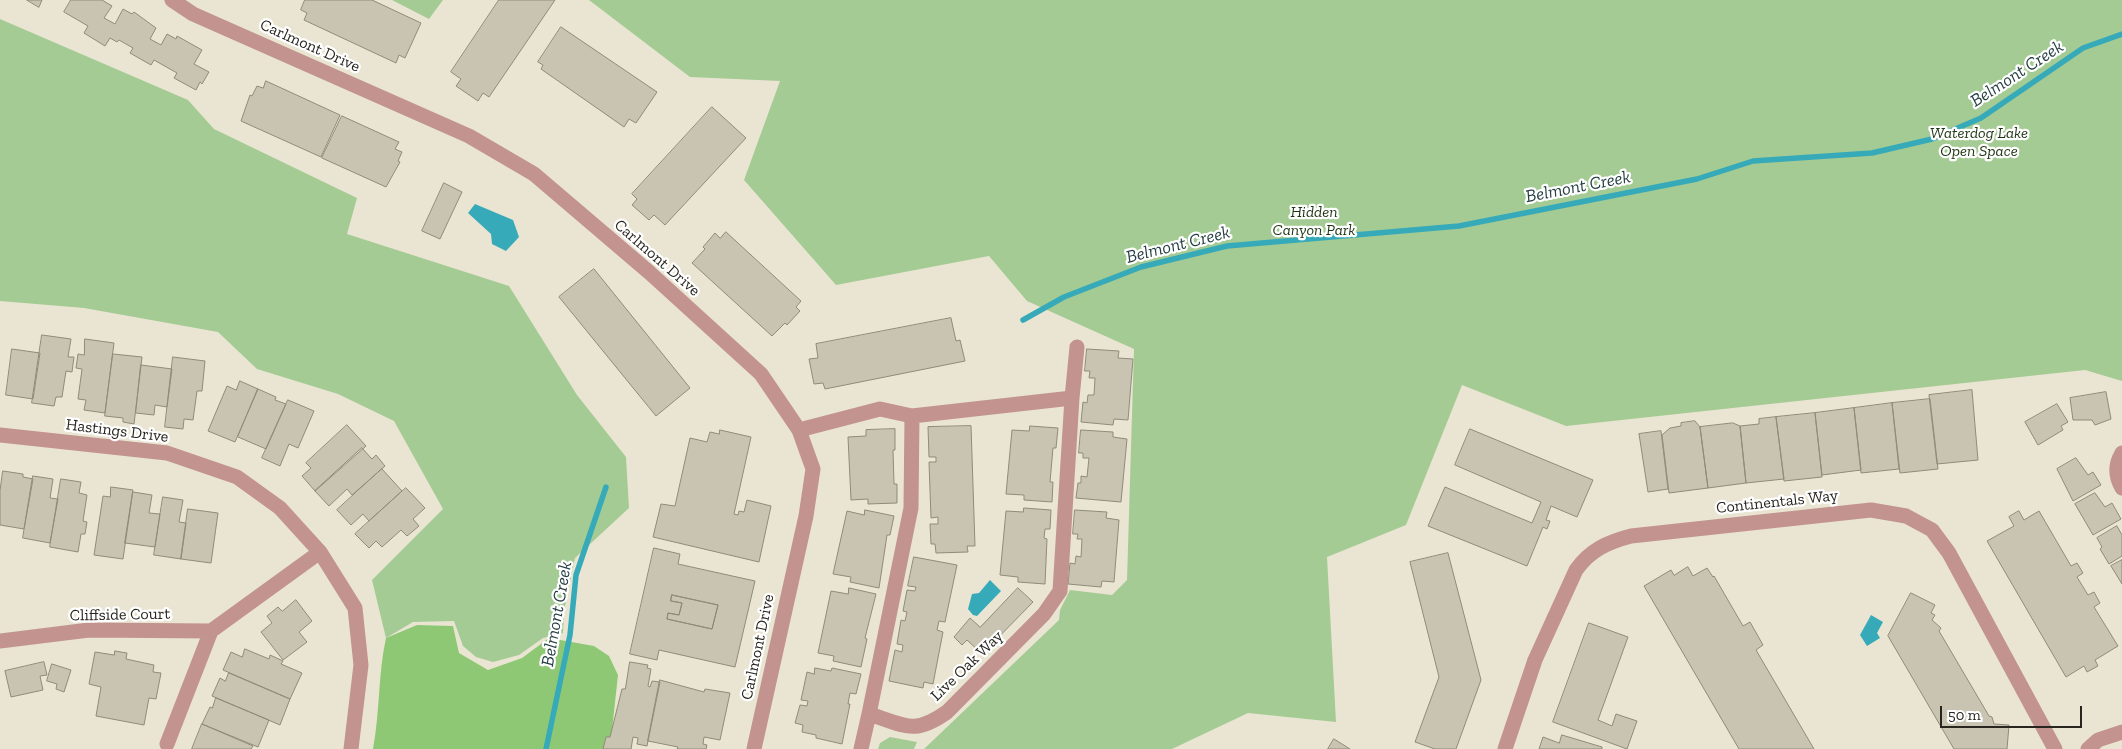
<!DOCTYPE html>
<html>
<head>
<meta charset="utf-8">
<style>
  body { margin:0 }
  #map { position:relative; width:2122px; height:749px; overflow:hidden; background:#eae5d2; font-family:"Zilla Slab",serif }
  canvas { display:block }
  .scale { position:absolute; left:1940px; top:706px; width:142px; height:22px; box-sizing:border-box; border:2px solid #27251e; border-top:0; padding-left:6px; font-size:15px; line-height:18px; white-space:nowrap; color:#27251e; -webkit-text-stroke:4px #fff; paint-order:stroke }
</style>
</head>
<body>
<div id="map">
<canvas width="2122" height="749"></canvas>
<div class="scale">50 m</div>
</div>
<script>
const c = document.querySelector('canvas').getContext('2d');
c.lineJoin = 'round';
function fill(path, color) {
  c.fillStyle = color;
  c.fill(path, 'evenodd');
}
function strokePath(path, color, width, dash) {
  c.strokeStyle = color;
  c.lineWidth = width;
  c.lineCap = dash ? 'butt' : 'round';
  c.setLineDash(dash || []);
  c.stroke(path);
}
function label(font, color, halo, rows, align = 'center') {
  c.font = font + ' "Zilla Slab",serif';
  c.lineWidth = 4.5;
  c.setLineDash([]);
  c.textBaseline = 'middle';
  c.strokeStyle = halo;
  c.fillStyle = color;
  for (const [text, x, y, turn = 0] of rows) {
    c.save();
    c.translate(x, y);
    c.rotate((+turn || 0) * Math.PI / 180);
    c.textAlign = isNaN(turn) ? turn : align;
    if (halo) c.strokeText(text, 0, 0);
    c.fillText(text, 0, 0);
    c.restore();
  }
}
fill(new Path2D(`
  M392 0H443L429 19Z
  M589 0H2122V381L2085 370 1566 426 1462 385 1406 525 1327 557 1336 722 1248 713 1172 749H924L1059 620 1060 610 1070 590 1112 595 1127 580 1134 349 1027 301 989 256 836 285 744 180 780 81 690 77Z
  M0 19 188 100 214 129 357 198 347 234 509 286 577 395 626 457 629 508 575 558 564 611 563 633 543 638 519 655 493 662 476 657 463 646 454 621 413 622 386 638 372 580 443 509 394 421 338 394 257 369 218 332 84 308 0 301Z
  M890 737 917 742 914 749H878L880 743Z`), '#a5cb94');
fill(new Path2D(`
  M417 625 453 626 459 653 488 670 522 658 549 638 594 646 609 656 618 675 610 749H373C380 712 378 674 386 638Z`), '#8fc874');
fill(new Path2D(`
  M475 204 513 220 519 237 506 251 492 244 491 234 468 213Z
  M990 580 1001 591 977 616 973 615 968 609 972 594 979 593Z
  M1871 615 1883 622 1877 633 1880 638 1867 646 1860 635Z`), '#37aab9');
strokePath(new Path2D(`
  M1023 320 1064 297 1141 267 1227 246 1459 226 1697 179 1753 161 1872 153 1932 139 1981 118 2083 48 2122 34
  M546 749 570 635 576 575 606 487`), '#37aab9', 5.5);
const building = new Path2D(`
  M27 0H42L39 7Z
  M71 0H102L112 6 104 18 115 24 123 9 132 14 134 12 156 28 150 39 161 45 167 34 176 39 177 36 202 50 194 64 209 72 202 84 200 82 196 90 174 78 177 73 154 60 151 65 130 53 133 48 119 40 117 42 110 38 105 46 84 33 88 26 64 12Z
  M305 0H372L421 23 405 58 399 55 396 63 304 20 307 13 301 10Z
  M499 0H555L489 97 483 93 478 101 456 86 461 79 451 72Z
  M561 27 657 92 636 123 629 119 624 127 541 69 543 65 538 62Z
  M266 81 340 115 321 157 241 121 250 95 252 96 257 86 263 88Z
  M712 107 746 138 665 225 654 215 649 220 632 205 637 199 632 194Z
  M342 116 399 142 395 149 402 152 398 161 400 162 386 187 322 158Z
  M444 183 462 192 440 239 422 231Z
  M726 232 801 301 796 307 800 311 787 325 785 323 772 336 692 263 705 249 703 247 715 233 720 238Z
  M594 269 690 388 656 416 559 297Z
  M951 318 956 341 960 340 965 361 825 389 823 383 814 384 809 359 818 358 816 344Z
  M42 335 71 339 68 357H74L72 372 66 371 62 397H56L54 406 32 403Z
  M85 339 114 343 105 413 84 410 86 400 78 399 82 369 76 368 78 354 84 355Z
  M12 349 40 353 33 399 6 395Z
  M1087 349 1119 351 1118 358 1133 359 1128 420 1114 419 1113 425 1081 422 1083 402 1087 403 1088 395H1094L1095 378H1089L1090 371H1085Z
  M113 354 142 357 134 424 123 422V418L105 416Z
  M173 357 205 361 202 391H197L193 420 184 419 183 429 165 427Z
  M141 365 172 369 167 407 155 405 154 415 136 413Z
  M240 381 258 389 235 442 208 431 227 386 236 390Z
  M258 389 276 397 275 400 286 404 266 449 238 437Z
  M1972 390 1978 460 1937 464 1929 395Z
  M2106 392 2111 419 2095 425 2092 420H2073L2070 398Z
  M1930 399 1938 469 1900 473 1892 403Z
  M288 400 314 411 298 448 289 444 280 466 262 458Z
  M1892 403 1899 469 1861 473 1854 408Z
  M2057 404 2068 422 2061 426 2063 430 2038 445 2025 422Z
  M1854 408 1861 470 1822 475 1815 413Z
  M1815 413 1822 477 1784 481 1776 417Z
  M1776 417 1784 479 1746 483 1740 426 1759 424V419Z
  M1695 421 1700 427 1708 488 1669 493 1662 435 1670 428 1681 426V423Z
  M1733 423 1740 426 1746 483 1708 488 1700 427Z
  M347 425 366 446 315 491 302 476 311 468 306 463Z
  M971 426 975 546H967L968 552 936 553 935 544H931L930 524H938V517L931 518 929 462H936V457H929L928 427Z
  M1030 426 1058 428 1056 448H1053L1050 482H1053L1052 502 1024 500V495L1006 494 1012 430 1029 431Z
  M895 429V450H893L894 484H897V503L868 504V499L851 500 848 437 866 436V430Z
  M1470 429 1593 480 1577 517 1551 506 1546 520 1550 521 1547 529 1543 527 1527 566 1428 526 1445 487 1532 523 1541 502 1455 465Z
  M720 430 751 437 734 514 738 515 739 511 744 512 747 500 771 506 759 562 653 537 661 504 675 506 690 438 707 442 710 432 719 434Z
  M1081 430 1113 432V437L1127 439 1121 502 1076 498 1078 483H1081V476L1087 477 1089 458H1083V453H1079Z
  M1661 431 1668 489 1648 492 1639 434Z
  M362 448 372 459 376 455 385 466 352 495 347 489 329 506 315 491Z
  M2076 458 2088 475 2093 472 2101 485 2073 501 2057 469Z
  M382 469 402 491 369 521 363 514 351 525 337 510Z
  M3 471 23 474V477L33 479 24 529 0 525V491Z
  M33 476 53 479 50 498 58 499 50 543 23 538Z
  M61 479 81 482 79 493 87 495 83 521 87 522 85 534H81L78 552 50 547Z
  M111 487 133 490 123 559 94 555 103 496 110 497Z
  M406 488 425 508 413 519 419 526 407 536 401 530 382 547 376 541 369 548 355 534Z
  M133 492 152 495 149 513 160 514 155 547 125 543Z
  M2095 493 2105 507 2112 503 2121 519 2093 535 2075 504Z
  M163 497 183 500 179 522 186 523 181 559 154 555Z
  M1024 508 1051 510 1050 529H1045L1044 538 1047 539 1045 584 1018 582V577L1000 575 1006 511 1023 512Z
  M188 509 218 513 211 563 181 559Z
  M865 510 894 516 890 535H887L879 588 850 582 851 577 833 574 847 511 864 515Z
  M1075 510 1107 512 1106 518 1119 520 1114 582 1102 581 1101 587 1068 584 1070 563 1075 564 1076 556 1081 557 1082 539H1077L1078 534H1073Z
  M2019 511 2024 520 2039 511 2071 566 2077 563 2083 573 2077 577 2088 595 2094 592 2100 603 2094 607 2118 646 2095 660 2098 666 2087 672 2084 666 2066 677 1987 541 2014 526 2009 517Z
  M2117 526 2122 535V556L2109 564 2100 549 2102 547 2097 538Z
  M654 548 680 554 678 564 755 581 735 667 659 650 657 660 630 654ZM672 595 718 605 712 629 667 619 668 613 679 615 682 603 671 601Z
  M1448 553 1481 680 1456 749H1435L1415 742 1439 677 1410 562Z
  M914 557 957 565 945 622 939 621 937 630 943 632 933 684 924 682 923 688 889 681 895 650 902 652 903 645 897 644 901 620 905 621 907 612 903 611 907 590 915 591 916 587 908 586Z
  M2122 560V584L2111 566Z
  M1688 567 1693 576 1707 568 1713 577 1714 576 1743 626 1750 622 1763 645 1756 650 1814 749H1739L1644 586 1671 570 1674 575Z
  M849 588 876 594 865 638 867 639 861 667 833 661 834 656 818 653 831 591 848 594Z
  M1018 588 1033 602 982 654 967 640 962 645 954 637 970 618 980 627Z
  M1911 593 1935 605 1931 613 1935 615 1932 620 1941 628 1939 631 1989 716 1992 717 1994 724 2009 725 2007 749H1954L1888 636Z
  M672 595 718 605 712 629 667 619 668 613 679 615 682 603 671 601Z
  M296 600 312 621 299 632 307 642 283 660 261 632 272 623 267 616 278 607 282 611Z
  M1589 623 1628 637 1598 720 1612 726 1616 714 1637 721 1627 749 1553 722Z
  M245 649 269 659 270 655 283 661 281 664 302 673 290 699 223 670 231 652 242 657Z
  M115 651 127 653 126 659 154 665 153 672 161 673 156 699 149 698 144 725 96 716 101 687 89 684 95 652 114 655Z
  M44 662 47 675 40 676 43 690 11 697 5 671Z
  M630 662 648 665 647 668 651 669 648 686 650 687 652 681 660 682 647 746 637 744 638 738 633 737 631 749H603L606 737H610L622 689H625Z
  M52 664 71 670 64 692 56 689 57 684 47 681Z
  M815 668 831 671 832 668 861 674 856 694 850 693 848 704H850L842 744 816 738V735L802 732 803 725 795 723 800 705 807 706 808 701 801 700 807 672 814 674Z
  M229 673 290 699 280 725 212 696 220 678 225 681Z
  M660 680 704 692 705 689 730 693 720 740 704 737 703 744 707 745 706 749H677L678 747 648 741Z
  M216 698 269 720 258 747 202 724 210 707 212 708Z
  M202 724 253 746 251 749H192Z
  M1562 735 1602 747V749H1539L1543 737 1559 743Z
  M1334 739 1350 749H1328Z`);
fill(building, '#c9c4b2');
strokePath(building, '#8f8b79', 1);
strokePath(new Path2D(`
  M172 0 193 14 469 136 534 174 650 273 761 374 799 430 813 469 806 516 754 749
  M912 416 1072 398
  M799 430 880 409 912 416 911 508 869 714C905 725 913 736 947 712L1044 614 1060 591 1072 398 1077 347
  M0 435 167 453 237 477 280 508 320 552 355 608 361 665 351 749
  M2122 453C2115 465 2115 475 2122 488
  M0 641 89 630 211 631 320 552
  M167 744 211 631
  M861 749 869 714
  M1505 749 1535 660 1576 570C1590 550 1608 542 1631 536L1871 510 1906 516 1932 530 1949 553 2055 749
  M2088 749 2098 740 2122 732`), '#c2938f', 15);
label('16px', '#27251e', '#fff', [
  ["Carlmont Drive",310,46,24],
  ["Carlmont Drive",657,258,41],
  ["Hastings Drive",117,431,7],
  ["Continentals Way",1777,502,-6],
  ["Cliffside Court",120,615,-1],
  ["Carlmont Drive",758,647,-78],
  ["Live Oak Way",967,666,-44]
]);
label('italic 16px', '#1e3412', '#fff', [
  ["Waterdog Lake",1979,133],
  ["Open Space",1979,151],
  ["Hidden",1314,212],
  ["Canyon Park",1314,230]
]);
label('italic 18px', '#263f42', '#fff', [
  ["Belmont Creek",2017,74,-33],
  ["Belmont Creek",1578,187,-11],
  ["Belmont Creek",1178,245,-14],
  ["Belmont Creek",557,614,-80]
]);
</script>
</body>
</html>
